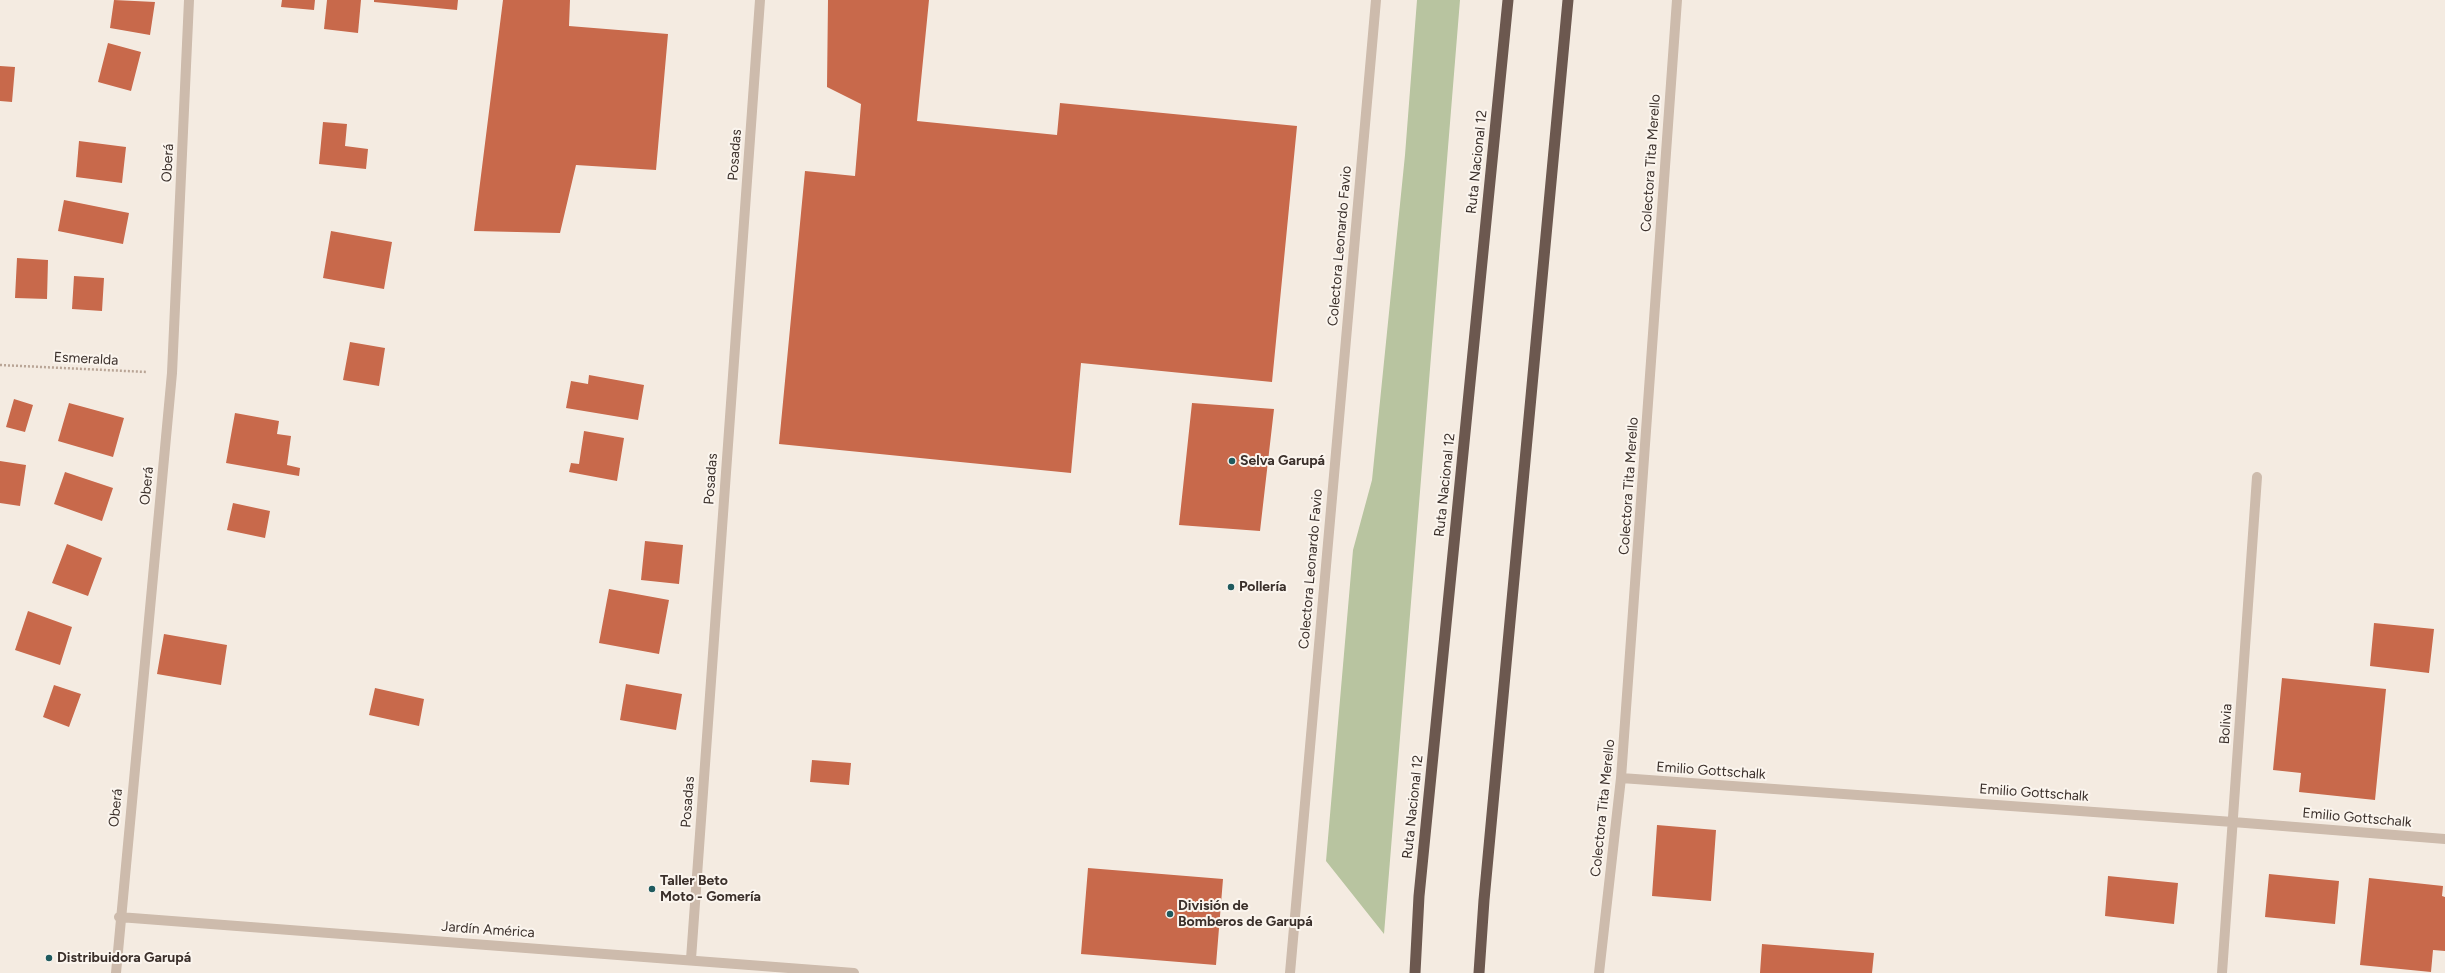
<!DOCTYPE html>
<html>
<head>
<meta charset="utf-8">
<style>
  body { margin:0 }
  canvas { display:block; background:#f4ebe1 }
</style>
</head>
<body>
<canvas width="2445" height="973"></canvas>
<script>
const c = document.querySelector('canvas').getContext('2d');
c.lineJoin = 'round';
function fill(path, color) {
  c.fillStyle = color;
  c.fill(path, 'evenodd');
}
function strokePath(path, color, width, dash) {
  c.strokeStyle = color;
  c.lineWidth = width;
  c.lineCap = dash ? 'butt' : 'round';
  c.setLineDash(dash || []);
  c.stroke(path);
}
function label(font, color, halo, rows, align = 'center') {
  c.font = font + ' Figtree,sans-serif';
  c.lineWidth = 4;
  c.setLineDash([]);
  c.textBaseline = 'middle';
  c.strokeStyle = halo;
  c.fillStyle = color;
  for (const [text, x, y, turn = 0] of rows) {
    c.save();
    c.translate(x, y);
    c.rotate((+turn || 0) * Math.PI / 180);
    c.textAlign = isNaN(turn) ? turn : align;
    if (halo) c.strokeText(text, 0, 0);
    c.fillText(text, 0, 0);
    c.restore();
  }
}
fill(new Path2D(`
  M1417 0H1460L1384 934 1326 861 1353 550 1372 480 1405 155Z`), '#b8c4a0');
fill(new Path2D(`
  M114 0 155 2 150 35 110 28Z
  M282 0H315L314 10 281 7Z
  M327 0H361L358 33 324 29Z
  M374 0H458L457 10 374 2Z
  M503 0H570L569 26 668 34 656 170 576 165 560 233 474 231Z
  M828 0H929L917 121 1057 135 1060 103 1297 126 1272 382 1081 363 1071 473 779 444 805 171 855 176 861 104 827 87Z
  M108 43 141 52 131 91 98 82Z
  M0 66 15 67 12 102 0 101Z
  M323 122 347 124 345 146 368 149 366 169 319 164Z
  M79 141 126 147 122 183 76 177Z
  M64 200 129 213 123 244 58 231Z
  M331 231 392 242 384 289 323 278Z
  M17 258 48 260 47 299 15 298Z
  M74 276 104 278 102 311 72 309Z
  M350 342 385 348 379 386 343 380Z
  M589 375 644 385 638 420 566 408 571 381 588 384Z
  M14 399 33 405 25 432 6 427Z
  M69 403 124 418 113 457 58 441Z
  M1192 403 1274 409 1260 531 1179 525Z
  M235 413 279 421 277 434 291 436 287 465 300 468 299 476 226 463Z
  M584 431 624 438 617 481 569 472 571 463 579 464Z
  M0 461 26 465 20 506 0 503Z
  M65 472 113 488 102 521 54 504Z
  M233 503 270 511 265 538 227 530Z
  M645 541 683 545 679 584 641 580Z
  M67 544 102 558 88 596 52 583Z
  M609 589 669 600 659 654 599 643Z
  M28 611 72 627 60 665 15 650Z
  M2374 623 2434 629 2429 673 2370 666Z
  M164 634 227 645 221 685 157 674Z
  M2282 678 2386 689 2375 800 2299 792 2301 773 2273 770Z
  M626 684 682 694 676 730 620 720Z
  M54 685 81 694 69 727 43 717Z
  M375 688 424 699 419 726 369 715Z
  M812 760 851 763 849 785 810 782Z
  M1657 825 1716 830 1711 901 1652 896Z
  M1088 868 1223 879 1216 965 1081 954Z
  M2269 874 2339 881 2335 924 2265 917Z
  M2108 876 2178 883 2174 924 2105 916Z
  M2369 878 2443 886 2442 896 2445 897V951L2433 950 2431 972 2360 965Z
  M1762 944 1874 953 1872 973H1760Z`), '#c8694b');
strokePath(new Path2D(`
  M0 365 147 372`), '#b9a596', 2.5, [2, 2]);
strokePath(new Path2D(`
  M1621 778 2233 822 2445 839
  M119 917 854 973
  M691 959 760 0
  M116 973 172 373 189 0
  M1290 973 1376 0
  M1599 973 1621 778 1677 0
  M2222 973 2257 477`), '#cdbbac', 10);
strokePath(new Path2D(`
  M1415 973 1419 896 1508 0
  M1479 973 1484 900 1568 0`), '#6c584f', 11);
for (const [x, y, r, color] of [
  [1232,461,4,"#1f5a5e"],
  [1231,587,4,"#1f5a5e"],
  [652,889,4,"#1f5a5e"],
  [1170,914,4,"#1f5a5e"],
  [49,958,4,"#1f5a5e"]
]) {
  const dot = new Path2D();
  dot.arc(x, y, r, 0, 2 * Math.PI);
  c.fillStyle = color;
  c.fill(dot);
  strokePath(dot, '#fbf5ee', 1.5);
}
label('14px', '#3b302b', '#fbf5ee', [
  ["Posadas",735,155,-86],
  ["Ruta Nacional 12",1477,162,-84],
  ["Oberá",168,163,-87],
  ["Colectora Tita Merello",1651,163,-86],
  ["Colectora Leonardo Favio",1340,246,-85],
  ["Esmeralda",86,359,3],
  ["Posadas",711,479,-86],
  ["Ruta Nacional 12",1445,485,-84],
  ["Oberá",147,486,-84],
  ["Colectora Tita Merello",1629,486,-86],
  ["Colectora Leonardo Favio",1311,569,-85],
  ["Bolivia",2226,724,-86],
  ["Emilio Gottschalk",1711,771,4],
  ["Emilio Gottschalk",2034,793,4],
  ["Posadas",688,802,-86],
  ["Ruta Nacional 12",1413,807,-84],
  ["Oberá",116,808,-84],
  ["Colectora Tita Merello",1603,808,-84],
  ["Emilio Gottschalk",2357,818,5],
  ["Jardín América",488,930,4]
]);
label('bold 14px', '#3b302b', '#fbf5ee', [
  ["Selva Garupá",1240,461],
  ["Pollería",1239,587],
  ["Taller Beto",660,881],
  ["Moto - Gomería",660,897],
  ["División de",1178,906],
  ["Bomberos de Garupá",1178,922],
  ["Distribuidora Garupá",57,958]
], 'left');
</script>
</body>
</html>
